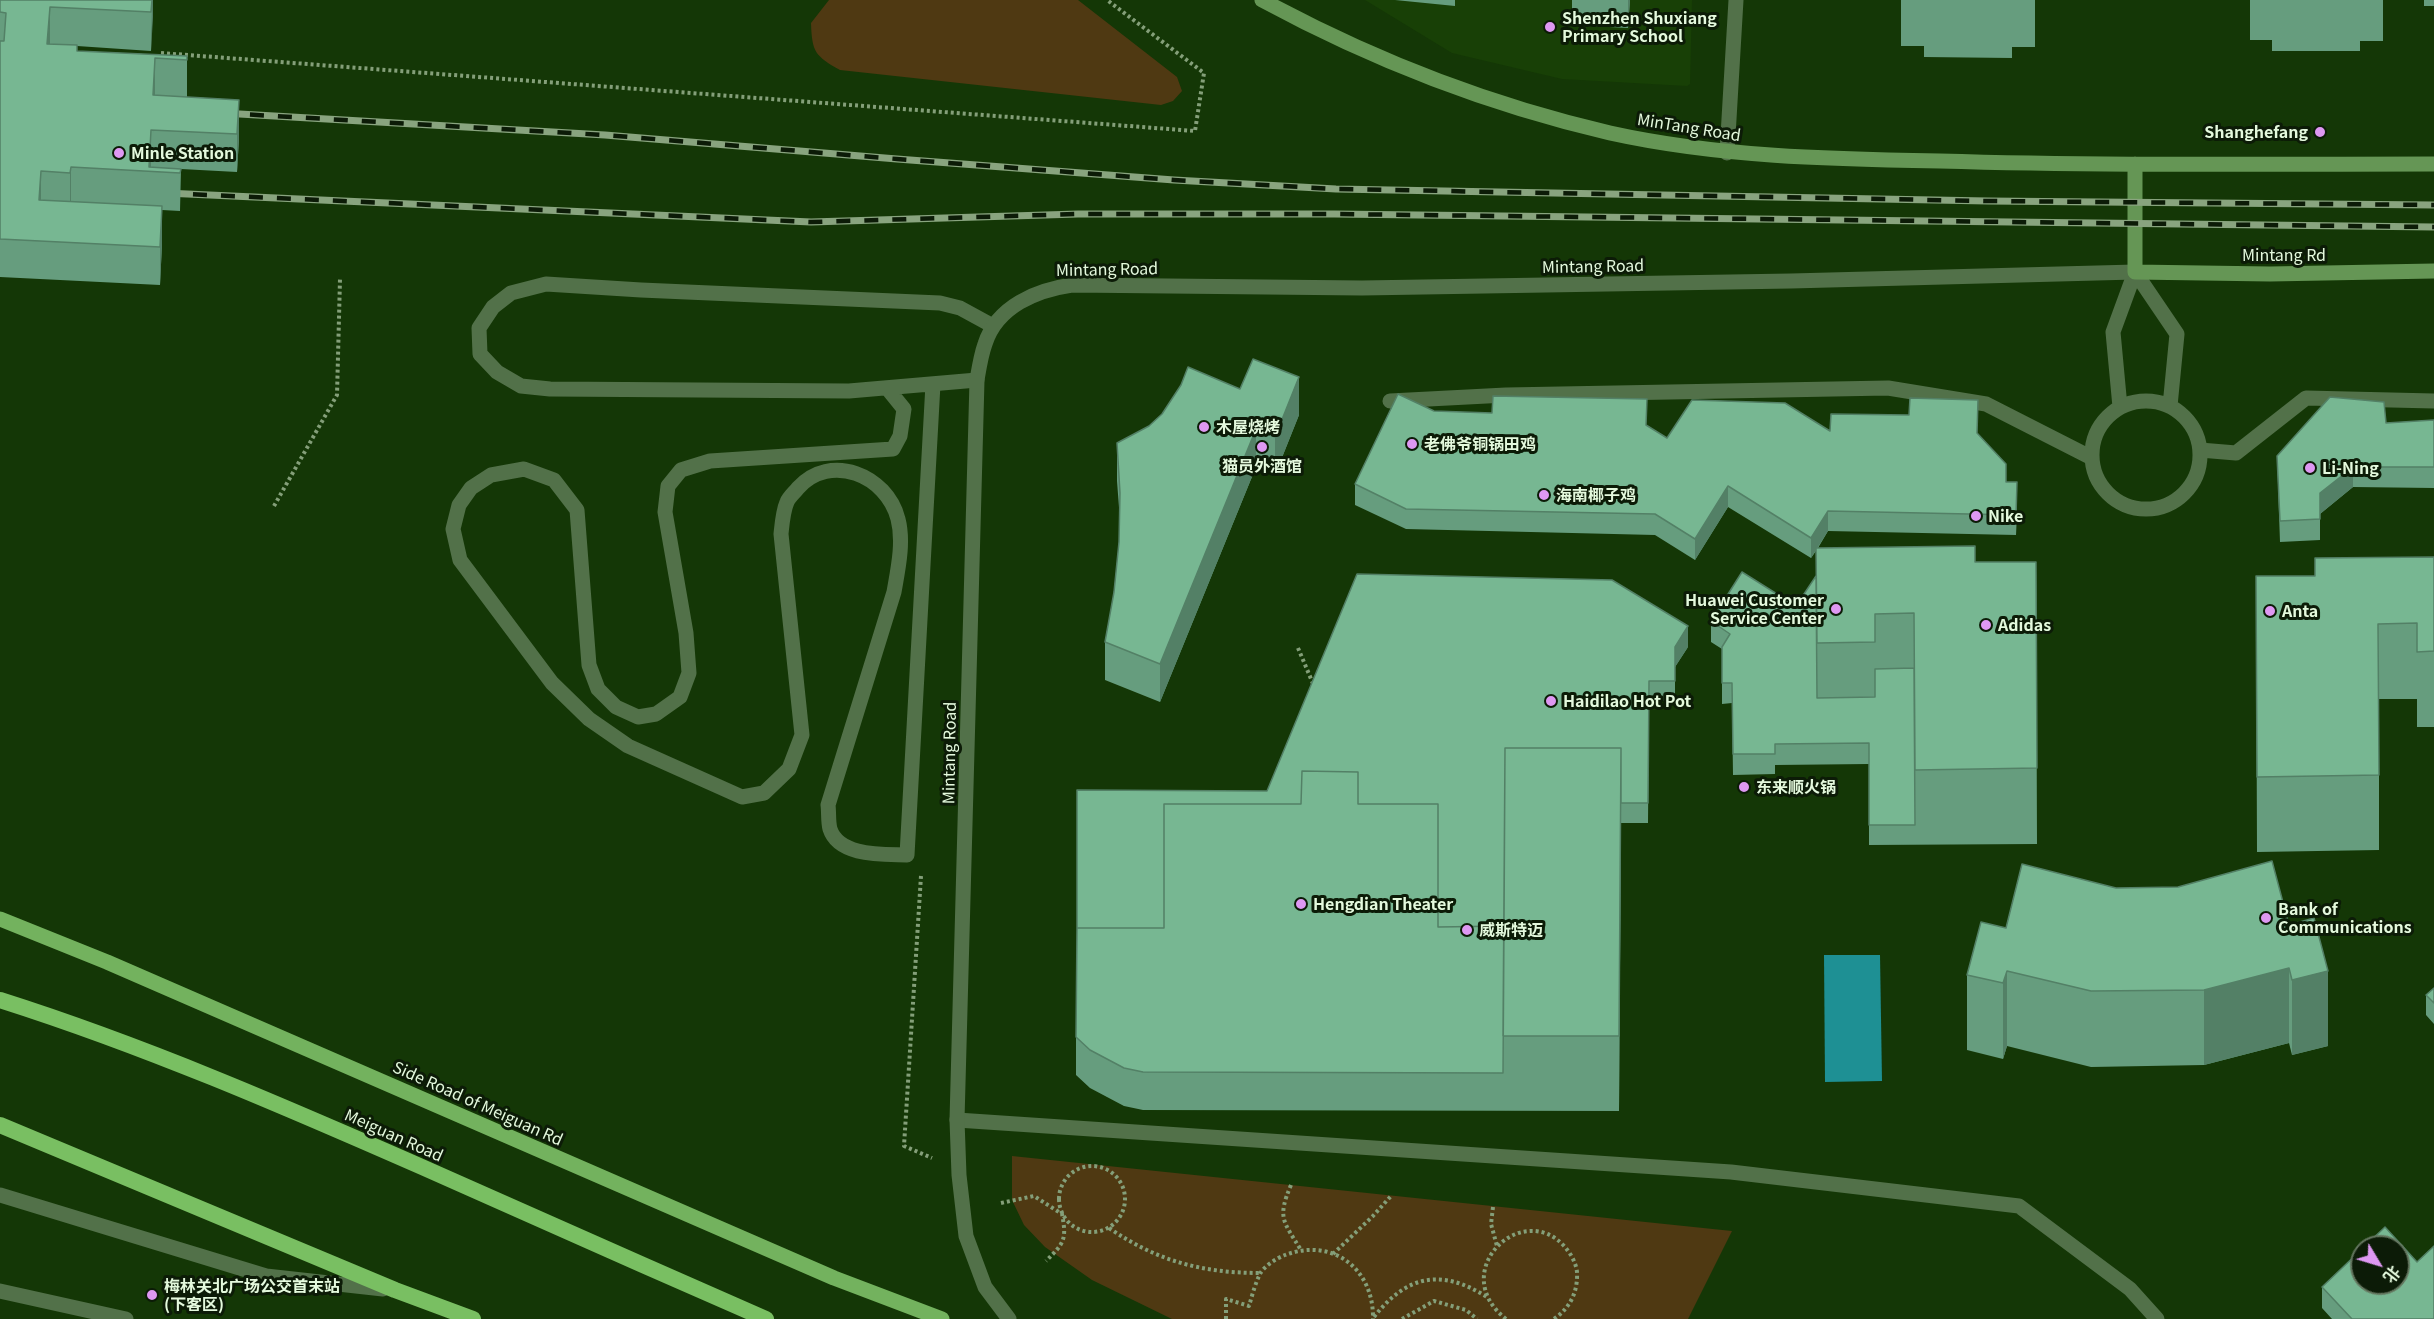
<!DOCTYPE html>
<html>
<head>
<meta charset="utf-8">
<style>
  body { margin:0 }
  #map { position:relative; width:2434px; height:1319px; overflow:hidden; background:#143706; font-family:Georgia,"Noto Sans SC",serif }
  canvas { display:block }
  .north { position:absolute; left:2350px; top:1235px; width:60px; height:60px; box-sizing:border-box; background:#0c1b07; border:2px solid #62745d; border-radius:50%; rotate:128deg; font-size:16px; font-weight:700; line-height:24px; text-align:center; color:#e4f9dd }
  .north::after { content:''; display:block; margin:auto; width:21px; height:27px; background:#de98f2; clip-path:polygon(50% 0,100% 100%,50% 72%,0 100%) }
</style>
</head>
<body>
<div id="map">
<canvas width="2434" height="1319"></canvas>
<div class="north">北</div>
</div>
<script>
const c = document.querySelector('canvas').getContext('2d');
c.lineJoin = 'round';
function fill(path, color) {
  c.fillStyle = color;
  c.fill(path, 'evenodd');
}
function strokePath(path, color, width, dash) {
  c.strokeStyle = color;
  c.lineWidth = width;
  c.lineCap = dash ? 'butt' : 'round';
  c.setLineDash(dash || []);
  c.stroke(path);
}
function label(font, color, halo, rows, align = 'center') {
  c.font = font + ' Georgia,"Noto Sans SC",serif';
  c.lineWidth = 6;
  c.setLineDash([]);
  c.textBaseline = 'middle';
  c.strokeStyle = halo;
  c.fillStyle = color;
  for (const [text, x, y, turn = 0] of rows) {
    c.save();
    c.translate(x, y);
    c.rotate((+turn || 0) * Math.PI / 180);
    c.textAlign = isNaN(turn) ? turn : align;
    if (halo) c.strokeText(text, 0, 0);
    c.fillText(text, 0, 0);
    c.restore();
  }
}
fill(new Path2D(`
  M1365 0H1692L1690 84 1687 86 1562 79 1452 53Z`), '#184006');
fill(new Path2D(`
  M829 0H1078L1177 77 1182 91 1173 101 1161 105 840 70C815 56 812 52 811 23Z
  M1012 1156 1732 1231 1688 1319H1172L1092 1280 1045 1247 1024 1225 1012 1200Z`), '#4f3912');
fill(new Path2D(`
  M1824 955H1880L1882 1081 1825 1082Z`), '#1e9094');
strokePath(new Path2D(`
  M161 53 1195 131 1204 73 1107 0
  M274 506 337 395 340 279
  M1298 648 1314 686
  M921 876 904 1146 932 1158
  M1059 1199a33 33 0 1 1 66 0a33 33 0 1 1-66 0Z
  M1291 1185C1277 1218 1283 1221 1301 1250
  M1001 1203 1034 1196 1062 1214C1067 1240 1064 1243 1046 1261
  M1493 1207 1491 1224 1497 1246
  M1109 1228C1157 1261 1202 1273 1260 1273
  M1333 1254 1373 1216 1391 1196
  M1374 1317C1407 1275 1441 1268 1487 1297
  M1226 1319V1299L1249 1306C1252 1296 1255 1284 1260 1274 1264 1266 1277 1258 1285 1255 1333 1237 1374 1269 1373 1319
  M1402 1319 1434 1301 1466 1310 1477 1319
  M1506 1319C1446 1272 1522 1198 1565 1247 1571 1254 1576 1263 1577 1272 1578 1292 1570 1308 1554 1319`), '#849f79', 4, [3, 3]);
strokePath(new Path2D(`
  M2135 272 2177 334 2170 406
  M977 380 849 391 550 389 521 386 497 372 480 354 479 328 493 307 511 293 546 284 641 290 940 303 960 308 993 326
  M887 388 904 409 900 436 893 449 710 461 681 470 668 486 665 512 686 633 689 673 680 697 656 714 638 717 616 707 598 689 589 665 577 510 554 480 524 469 491 475 471 488 459 505 453 529 460 560 552 683 589 719 628 746 742 797 764 793 789 769 802 735 781 534C782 524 783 511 787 502 789 497 795 492 798 488 830 452 887 475 898 519 904 542 898 569 894 592L828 805C829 812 828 822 830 829 839 857 884 854 907 855L933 384
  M1390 401 1506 395 1888 388 1986 404 2092 458
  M2092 455a54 54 0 1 1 108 0a54 54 0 1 1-108 0Z
  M2120 407 2113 332 2135 272
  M2200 450 2236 453 2306 398 2434 401
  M957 1120 1731 1172 2019 1206 2130 1289 2157 1319
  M0 1195 266 1276 383 1289
  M0 1291 126 1319`), '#527149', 15);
strokePath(new Path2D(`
  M1009 1319 985 1287 966 1236 959 1175 957 1120 977 380C979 368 981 355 985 344 997 306 1037 290 1072 285L1362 288 1791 281 2135 272`), '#527149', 15);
strokePath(new Path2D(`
  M1727 153 1736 0`), '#527149', 15);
strokePath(new Path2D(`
  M1262 0C1371 59 1489 105 1610 133 1719 157 1829 159 1940 161 2104 166 2269 164 2434 164
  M2135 164V272L2270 274 2434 271`), '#659655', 15);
strokePath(new Path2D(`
  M0 919 107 962 834 1278 942 1319`), '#73b25e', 15);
strokePath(new Path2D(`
  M0 1000C145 1046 283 1106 422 1167 537 1218 651 1269 766 1319
  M0 1125 395 1290 473 1319`), '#79bf62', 16);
const rail = new Path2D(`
  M222 113 605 135 897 159 1174 180 1336 189 1988 201 2434 205
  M165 193 811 222 1078 214H1334L2434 227`);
strokePath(rail, '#89a47f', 7);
strokePath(rail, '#0c1b07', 4.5, [14]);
fill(new Path2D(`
  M0 0H153L151 51 77 46V51L187 56V97L239 100V138L237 172 181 169 180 211 162 210V244L160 285 0 277Z
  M1395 0H1455V6Z
  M1572 0H1630L1628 28 1572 25Z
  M1901 0H2035V47H2012V58L1924 57V46H1901Z
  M2250 0H2383V41H2360V51H2272V40H2250Z
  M2424 0H2434V6H2424Z
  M1181 385 1299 415 1275 475 1256 467 1160 702 1105 680V642L1114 592 1119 542 1120 521 1117 481V443L1149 426 1162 414Z
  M2434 420V488L2353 487 2320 514V540L2280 542 2277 456 2386 423Z
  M1647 426 1667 438 1830 431 1977 434 2006 482 2017 503 2016 535 1828 531 1818 548 1975 562H2036L2037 844 1869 845V764L1775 765V774L1733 775 1732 703 1722 704V649L1711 642V621L1796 606 1816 576V551L1811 558 1728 507 1695 560 1655 535 1406 529 1355 505V484Z
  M2434 557V727H2417V699H2379V850L2257 852 2256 576H2315Z
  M1688 647 1675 667V701H1649L1648 823H1621L1619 1111 1143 1110 1124 1106 1090 1088 1076 1075V1037L1267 791Z
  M2116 888 2289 925 2328 1046 2292 1055 2289 1043 2204 1065 2091 1067 2007 1046 2003 1059 1967 1050V975L2006 928Z
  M2434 988V1024L2426 1015V995Z
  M2417 1262 2434 1319H2332L2322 1308V1287Z`), '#669d7e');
fill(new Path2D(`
  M152 0H153V17L151 51Z
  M1628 0H1630L1628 28Z
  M50 7V45L47 44Z
  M155 58V96L153 133V95Z
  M239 100V138L237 172V134Z
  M151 130V171H149Z
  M71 167V205L70 211V173Z
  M41 171V210L39 200Z
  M162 206V244L160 285V247Z
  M1299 377V415L1275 475V437Z
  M1256 429V467L1160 702V664Z
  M2353 467V487L2320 514V540V493Z
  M2017 482V503L2016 535V515Z
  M1728 486V507L1695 560V539Z
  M1828 511V531L1811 558V538Z
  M1688 626V647L1675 667V701V647Z
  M1621 748V823L1619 1111V1036Z
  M2289 968V1043L2204 1065V990Z
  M2007 971V1046L2003 1059V983Z
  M2328 971V1046L2292 1055V980Z`), '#538066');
const building = new Path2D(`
  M0 0H152L151 12 50 7 47 44 77 45V51L187 56V60L155 58 153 95 239 100 237 134 151 130 149 167 181 169 180 173 71 167 70 173 41 171 39 200 162 206 160 247 0 239V41H4L6 13 0 12Z
  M1253 359 1299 377 1275 437 1256 429 1160 664 1105 642 1114 592 1119 542 1120 493 1117 443 1149 426 1162 414 1181 385 1188 367 1240 389Z
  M1398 394 1434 411 1492 413 1493 396 1647 399 1646 425 1667 438 1692 400 1785 403 1830 431 1831 414 1909 415 1910 398 1978 400 1977 433 2006 464V482H2017L2016 515 1828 511 1811 538 1728 486 1695 539 1655 514 1406 509 1355 484Z
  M2330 397 2384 402 2386 423 2434 420V467H2353L2320 493V519L2280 521 2277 456Z
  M1975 546V562H2036L2037 768 1915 770 1914 613 1875 614V642L1817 643 1816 548Z
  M2434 557V651L2417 652V623L2378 624 2379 775 2257 777 2256 576H2315V558Z
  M1742 572 1796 606 1816 576 1817 698 1875 697V669L1914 668 1915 825H1869V743L1775 744V754H1733L1732 683H1722V647L1730 634 1711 621Z
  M1357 574 1612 580 1688 626 1675 647V681H1649L1648 803H1621V748H1505L1504 926 1438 927V804H1358V772L1302 771 1301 804H1164V928H1077V790L1267 791Z
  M1505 748H1621L1619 1036H1503Z
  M1302 771 1358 772V804H1438V927L1504 926 1503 1073 1143 1072 1124 1068 1090 1050 1076 1037 1077 928H1164V804H1301Z
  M2272 861 2289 925 2314 918 2328 971 2292 980 2289 968 2204 990 2091 991 2007 971 2003 983 1967 975 1981 922 2006 928 2022 864 2116 888 2178 887Z
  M2434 988V1003L2426 995Z
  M2385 1227 2417 1262 2434 1246V1319H2352L2322 1287 2362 1249V1283H2398V1247H2364Z`);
fill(building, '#77b792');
strokePath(building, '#538066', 1.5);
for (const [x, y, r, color] of [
  [1550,27,6,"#de98f2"],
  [2320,132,6,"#de98f2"],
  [119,153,6,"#de98f2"],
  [1204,427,6,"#de98f2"],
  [1412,444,6,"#de98f2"],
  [1262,447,6,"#de98f2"],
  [2310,468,6,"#de98f2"],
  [1544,495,6,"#de98f2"],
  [1976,516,6,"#de98f2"],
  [1836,609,6,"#de98f2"],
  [2270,611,6,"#de98f2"],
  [1986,625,6,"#de98f2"],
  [1551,701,6,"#de98f2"],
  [1744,787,6,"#de98f2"],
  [1301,904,6,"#de98f2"],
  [2266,918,6,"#de98f2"],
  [1467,930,6,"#de98f2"],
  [152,1295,6,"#de98f2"]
]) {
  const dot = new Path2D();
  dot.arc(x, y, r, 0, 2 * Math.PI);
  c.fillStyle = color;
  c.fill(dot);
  strokePath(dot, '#0c1b07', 2);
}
label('bold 16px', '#e4f9dd', '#0c1b07', [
  ["Shenzhen Shuxiang",1562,18],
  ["Primary School",1562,36],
  ["Shanghefang",2308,132,"right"],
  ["Minle Station",131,153],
  ["木屋烧烤",1216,427],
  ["老佛爷铜锅田鸡",1424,444],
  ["猫员外酒馆",1262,466,"center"],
  ["Li-Ning",2322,468],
  ["海南椰子鸡",1556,495],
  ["Nike",1988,516],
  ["Huawei Customer",1824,600,"right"],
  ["Service Center",1824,618,"right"],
  ["Anta",2282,611],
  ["Adidas",1998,625],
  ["Haidilao Hot Pot",1563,701],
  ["东来顺火锅",1756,787],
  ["Hengdian Theater",1313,904],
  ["Bank of",2278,909],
  ["Communications",2278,927],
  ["威斯特迈",1479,930],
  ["梅林关北广场公交首末站",164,1286],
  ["(下客区)",164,1304]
], 'left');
label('16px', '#e4f9dd', '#0c1b07', [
  ["MinTang Road",1689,127,9],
  ["Mintang Rd",2284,255],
  ["Mintang Road",1593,266,-1],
  ["Mintang Road",1107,269,-1],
  ["Mintang Road",949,753,-89],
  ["Side Road of Meiguan Rd",478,1103,24],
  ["Meiguan Road",394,1135,24]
]);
</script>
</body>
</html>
